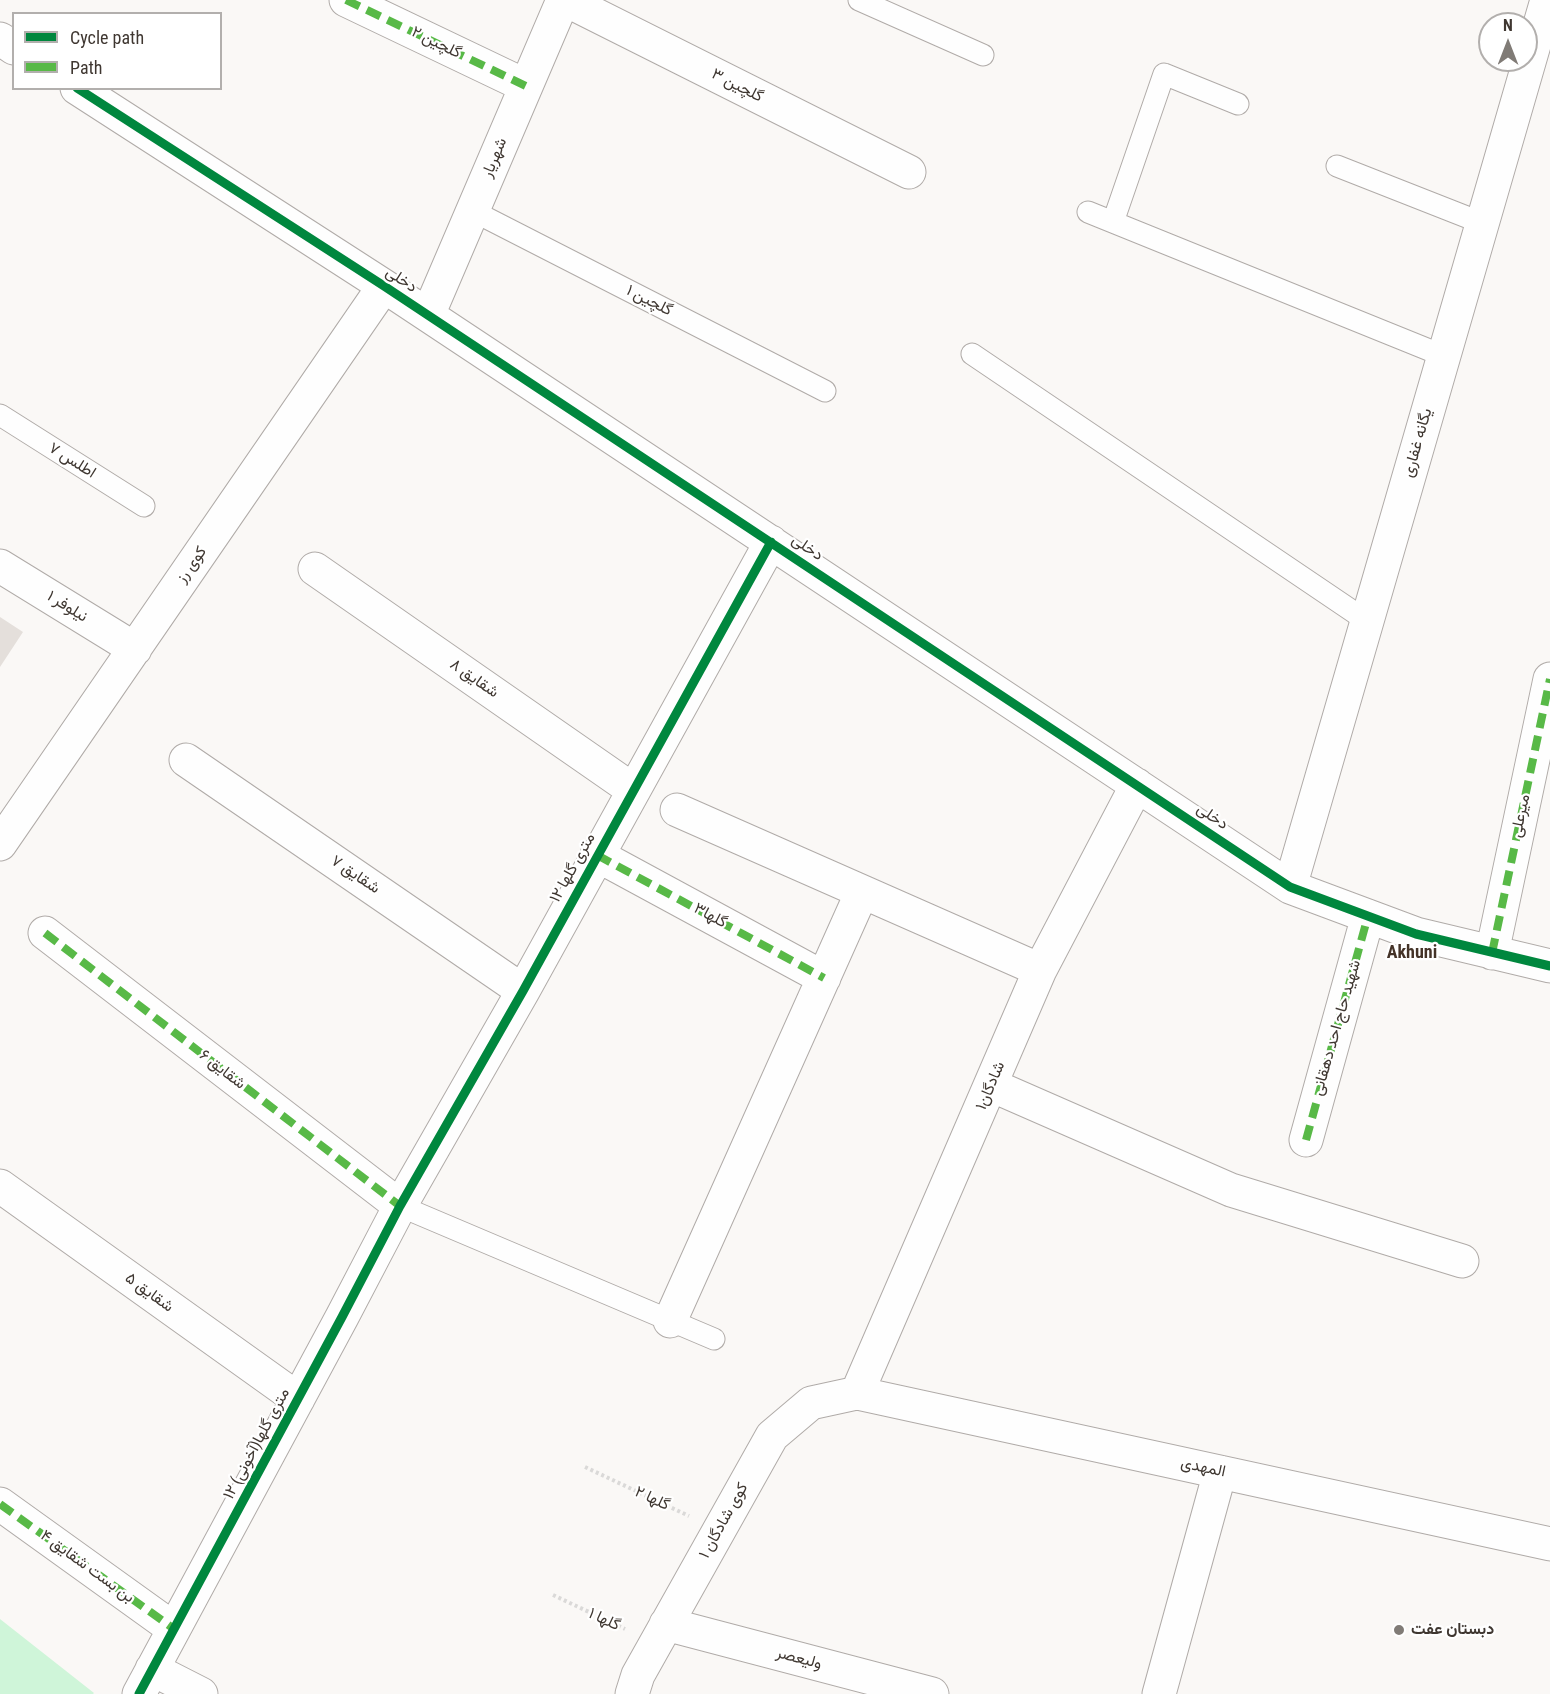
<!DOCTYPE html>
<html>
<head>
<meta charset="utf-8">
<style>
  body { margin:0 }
  #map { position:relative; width:1550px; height:1694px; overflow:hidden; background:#faf8f6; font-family:"Roboto Condensed",sans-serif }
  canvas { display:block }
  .legend { position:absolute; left:12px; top:12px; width:210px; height:78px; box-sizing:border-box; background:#fff; border:2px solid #b2afad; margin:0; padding:8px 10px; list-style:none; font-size:18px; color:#3f3731 }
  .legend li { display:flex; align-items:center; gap:12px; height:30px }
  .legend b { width:30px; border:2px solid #b2afad }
  .north { position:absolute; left:1478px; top:12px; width:60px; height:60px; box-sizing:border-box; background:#fff; border:2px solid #b2afad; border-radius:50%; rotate:0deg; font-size:16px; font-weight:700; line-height:24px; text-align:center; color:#3f3731 }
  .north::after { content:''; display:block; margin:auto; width:21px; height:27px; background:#807b76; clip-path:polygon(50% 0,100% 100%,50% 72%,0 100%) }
</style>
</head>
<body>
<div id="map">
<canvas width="1550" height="1694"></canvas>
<ul class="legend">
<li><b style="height:8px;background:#00873e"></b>Cycle path</li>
<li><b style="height:8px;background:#58b947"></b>Path</li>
</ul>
<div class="north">N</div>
</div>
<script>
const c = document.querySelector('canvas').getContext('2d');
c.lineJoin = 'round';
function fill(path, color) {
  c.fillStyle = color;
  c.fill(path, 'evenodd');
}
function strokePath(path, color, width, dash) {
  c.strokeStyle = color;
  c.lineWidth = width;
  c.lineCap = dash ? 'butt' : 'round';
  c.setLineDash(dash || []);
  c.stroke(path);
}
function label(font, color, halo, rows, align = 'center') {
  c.font = font + ' "Roboto Condensed",Vazirmatn,sans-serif';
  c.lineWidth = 4.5;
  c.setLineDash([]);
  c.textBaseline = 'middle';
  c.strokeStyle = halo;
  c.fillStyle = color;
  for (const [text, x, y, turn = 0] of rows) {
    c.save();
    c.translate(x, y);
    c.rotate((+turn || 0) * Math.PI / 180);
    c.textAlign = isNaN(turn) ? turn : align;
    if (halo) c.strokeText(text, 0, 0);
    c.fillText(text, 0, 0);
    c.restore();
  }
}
fill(new Path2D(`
  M0 1619 94 1693 93 1694H0Z`), '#cff5d9');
fill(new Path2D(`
  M0 617 23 632 0 667Z`), '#e4dfdb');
const service = new Path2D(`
  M859 0 983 55
  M1337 166 1482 223
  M473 211 825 391
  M1088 212 1444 356
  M1113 222 1164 74 1238 104
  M972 354 1367 621
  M0 415 144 506
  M400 1206 714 1339`);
const minor = new Path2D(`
  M346 0 526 86
  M566 0 909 172
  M0 39 14 48
  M77 88 384 286 1290 887 1416 934 1550 966
  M428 315 563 0
  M0 566 135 649
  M315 569 633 790
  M186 760 523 991
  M677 810 1040 970
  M0 844 384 286
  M597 855 824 978
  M1290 887 1547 0
  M45 933 400 1206
  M1492 953 1550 679
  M991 1085 1231 1190 1462 1261
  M1306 1140 1368 916
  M0 1186 298 1399
  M670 1321 862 892
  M857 1393 1040 970 1137 785
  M0 1504 174 1629
  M666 1624 932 1694
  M152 1669 201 1694
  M139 1694 342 1317 400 1206 523 991 771 542
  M632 1694 638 1675 772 1436 811 1403 857 1393 1550 1544
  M1159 1694 1220 1472`);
strokePath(service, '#b0aba8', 23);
strokePath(minor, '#b0aba8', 35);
strokePath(new Path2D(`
  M585 1467 689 1516
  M553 1595 625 1629`), '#dad9d8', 4, [3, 3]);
strokePath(service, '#fefefe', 21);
strokePath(minor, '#fefefe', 33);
strokePath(new Path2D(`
  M346 0 526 86
  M597 855 824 978
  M45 933 400 1206
  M1492 953 1550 679
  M1306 1140 1368 916
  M0 1504 174 1629`), '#58b947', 8, [15, 8]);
strokePath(new Path2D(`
  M77 88 384 286 1290 887 1416 934 1550 966
  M139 1694 342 1317 400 1206 523 991 771 542`), '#00873e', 9);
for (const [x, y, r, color] of [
  [1399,1630,6,"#807b76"]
]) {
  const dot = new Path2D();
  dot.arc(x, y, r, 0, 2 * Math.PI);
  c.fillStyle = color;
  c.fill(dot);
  strokePath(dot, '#fff', 2);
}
label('16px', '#3f3731', '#fff', [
  ["گلچین ۲",436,43,26],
  ["گلچین ۳",737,86,27],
  ["شهریار",495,158,-67],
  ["دخلی",401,280,33],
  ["گلچین ۱",649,301,27],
  ["یگانه غفاری",1418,443,-74],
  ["اطلس ۷",72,461,32],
  ["دخلی",807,548,34],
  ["کوی رز",192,565,-55],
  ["نیلوفر ۱",67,607,32],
  ["شقایق ۸",474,679,35],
  ["میرعلی",1521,816,-78],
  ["دخلی",1212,817,34],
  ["۱۲ متری گلها",573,868,-61],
  ["شقایق ۷",355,875,34],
  ["گلها۳",710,916,28],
  ["شهید حاج احد دهقانی",1337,1028,-74],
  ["شقایق ۶",222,1070,38],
  ["شادگان۱",991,1086,-67],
  ["شقایق ۵",149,1293,36],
  ["۱۲ متری گلها(آخونی)",257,1444,-62],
  ["المهدی",1203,1468,12],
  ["گلها ۲",652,1499,25],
  ["کوی شادگان ۱",724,1521,-61],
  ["بن بست شقایق ۴",87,1567,36],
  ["گلها ۱",604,1620,25],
  ["ولیعصر",799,1659,15]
]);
label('bold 16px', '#3f3731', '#fff', [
  ["دبستان عفت",1411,1630]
], 'left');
label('bold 18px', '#443328', '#fff', [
  ["Akhuni",1412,953]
]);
</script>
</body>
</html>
